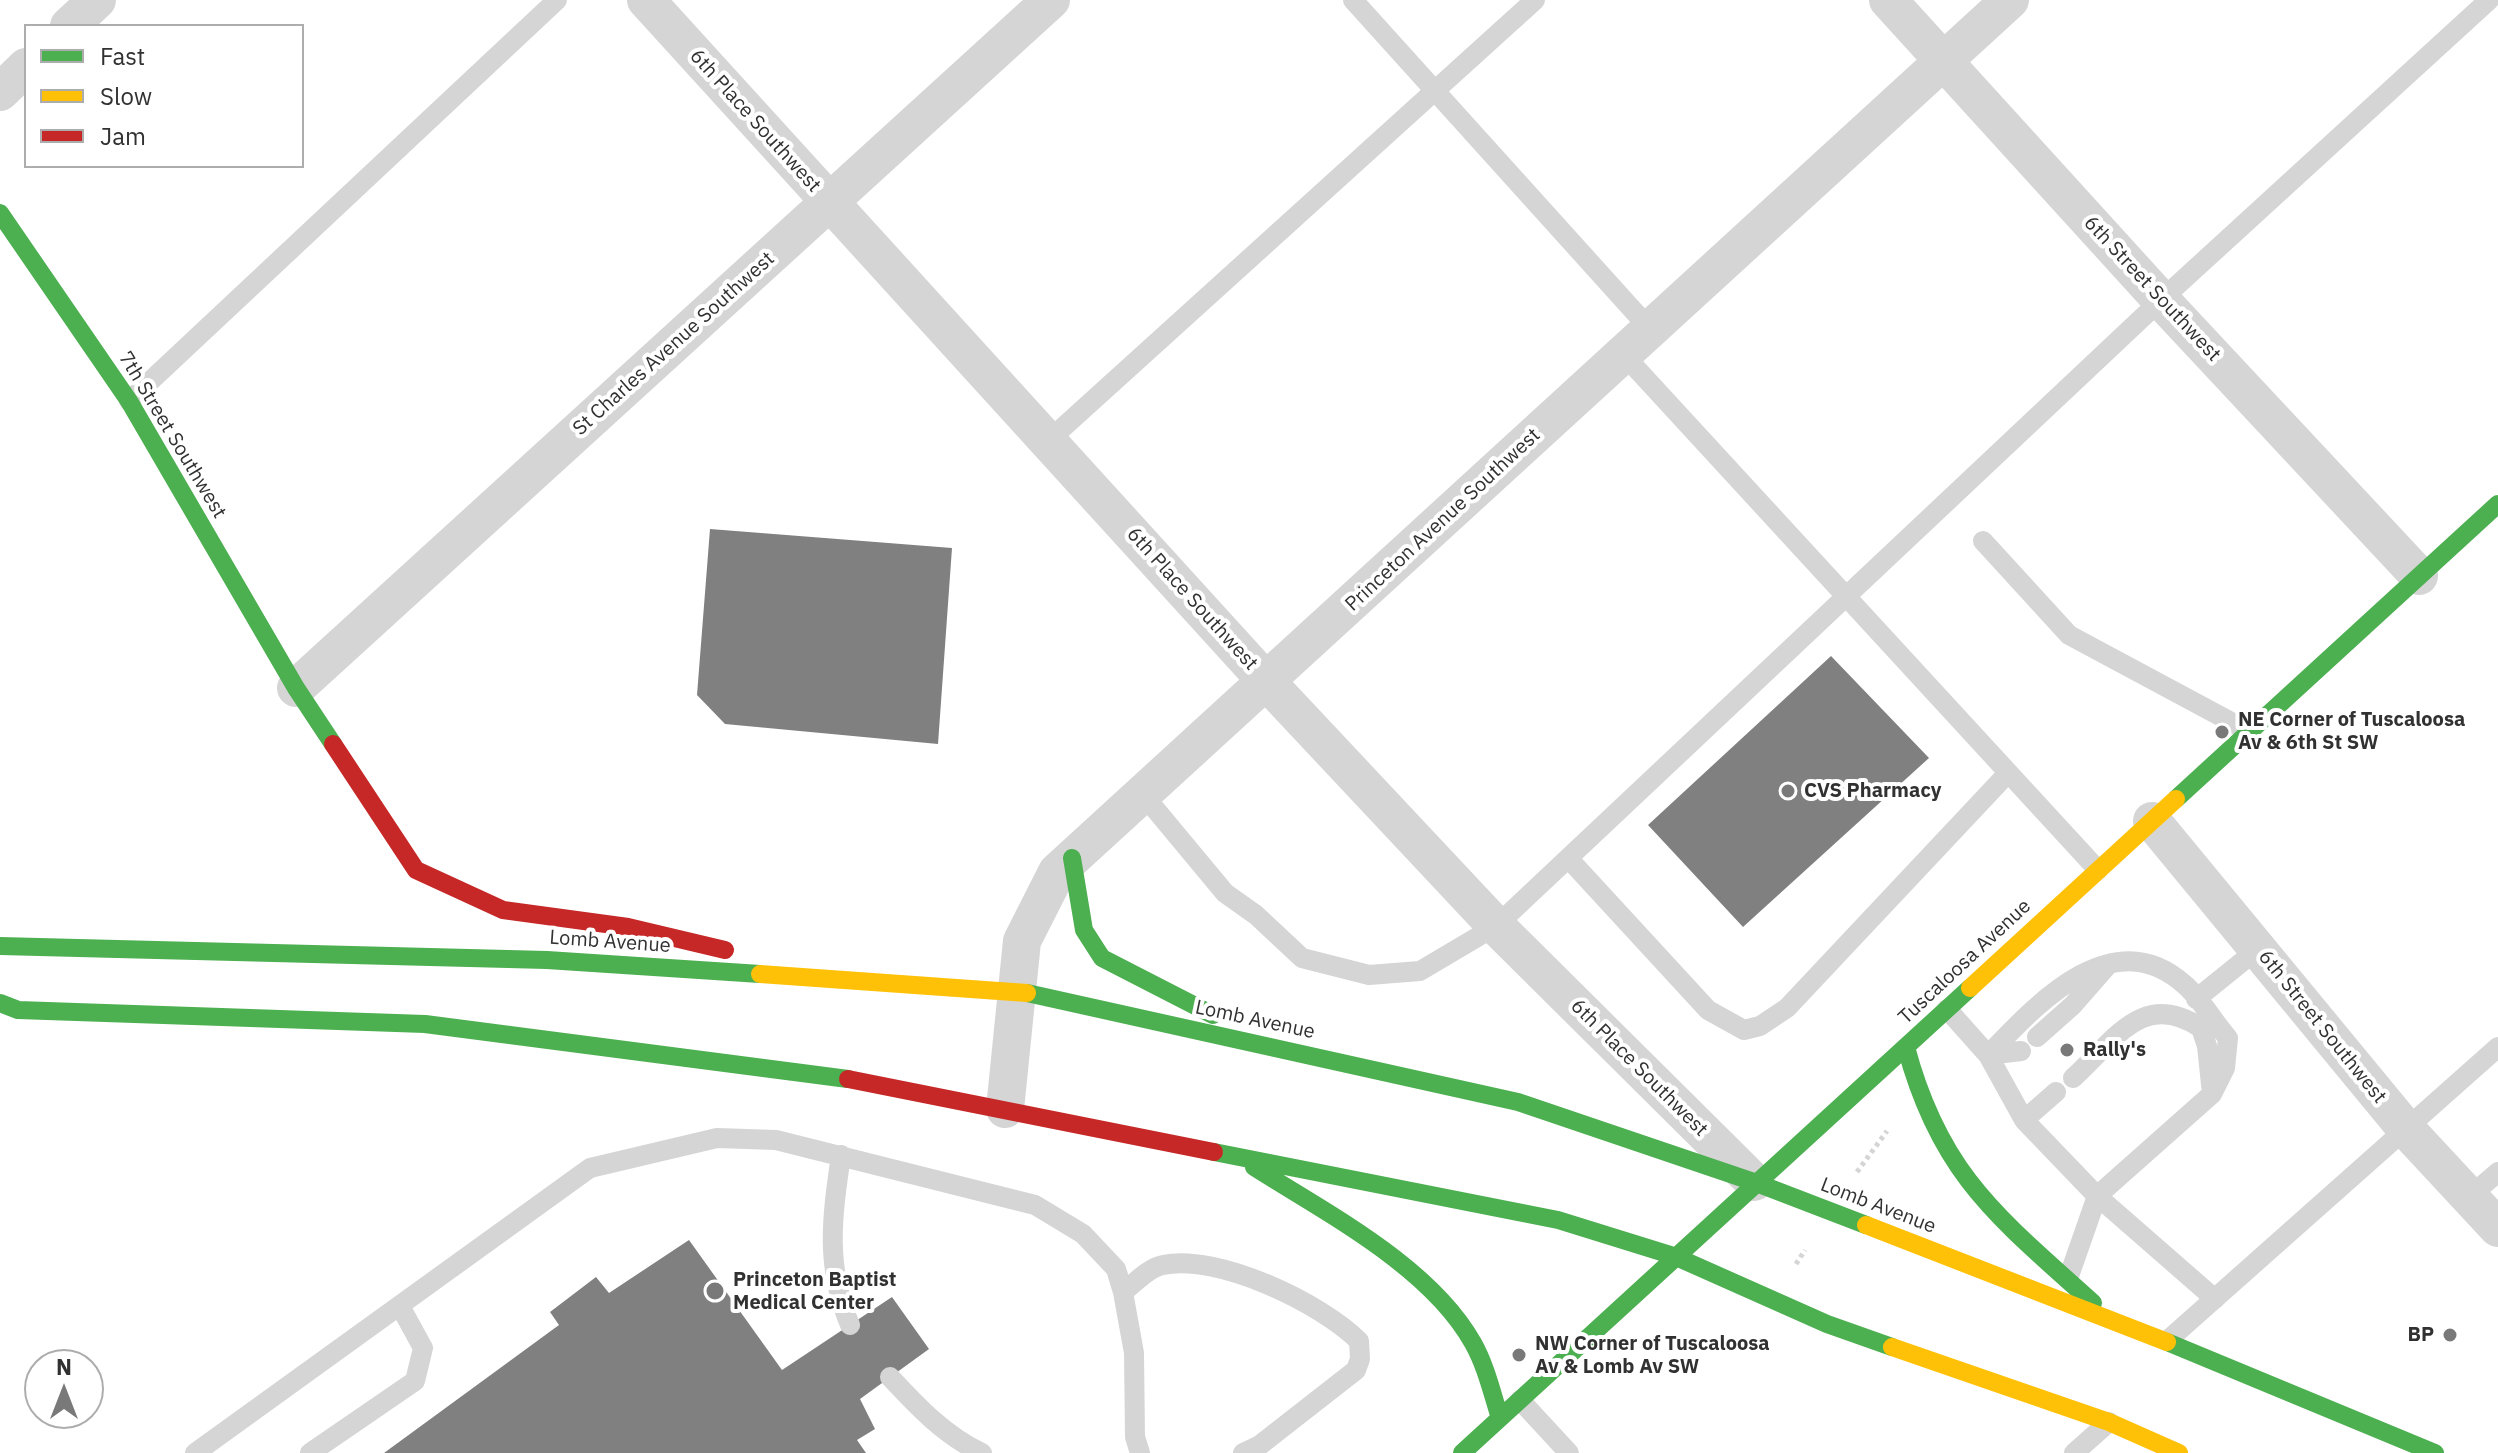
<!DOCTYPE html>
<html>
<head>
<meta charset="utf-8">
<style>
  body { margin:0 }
  #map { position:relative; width:2498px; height:1453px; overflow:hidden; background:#fff; font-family:"IBM Plex Sans",sans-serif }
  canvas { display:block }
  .legend { position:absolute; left:24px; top:24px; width:280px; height:144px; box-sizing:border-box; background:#fff; border:2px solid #adadad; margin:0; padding:10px 14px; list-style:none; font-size:24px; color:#313131 }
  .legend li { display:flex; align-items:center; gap:16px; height:40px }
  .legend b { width:40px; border:2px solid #adadad }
  .north { position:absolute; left:24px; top:1349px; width:80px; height:80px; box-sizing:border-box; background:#fff; border:2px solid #adadad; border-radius:50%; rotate:0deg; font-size:22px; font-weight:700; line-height:32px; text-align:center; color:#313131 }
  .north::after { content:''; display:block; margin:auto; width:28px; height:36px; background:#797979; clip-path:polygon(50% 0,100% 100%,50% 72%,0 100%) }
</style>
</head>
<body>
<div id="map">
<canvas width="2498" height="1453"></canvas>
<ul class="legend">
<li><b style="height:10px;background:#4caf50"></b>Fast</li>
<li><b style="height:10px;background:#ffc107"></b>Slow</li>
<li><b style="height:10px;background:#c62828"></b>Jam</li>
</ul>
<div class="north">N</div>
</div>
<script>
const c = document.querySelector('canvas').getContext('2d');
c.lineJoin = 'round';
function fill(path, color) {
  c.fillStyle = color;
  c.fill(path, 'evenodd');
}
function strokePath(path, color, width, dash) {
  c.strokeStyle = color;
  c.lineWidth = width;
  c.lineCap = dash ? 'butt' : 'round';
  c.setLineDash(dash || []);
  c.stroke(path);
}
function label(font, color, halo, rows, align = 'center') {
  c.font = font + ' "IBM Plex Sans",sans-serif';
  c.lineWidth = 8;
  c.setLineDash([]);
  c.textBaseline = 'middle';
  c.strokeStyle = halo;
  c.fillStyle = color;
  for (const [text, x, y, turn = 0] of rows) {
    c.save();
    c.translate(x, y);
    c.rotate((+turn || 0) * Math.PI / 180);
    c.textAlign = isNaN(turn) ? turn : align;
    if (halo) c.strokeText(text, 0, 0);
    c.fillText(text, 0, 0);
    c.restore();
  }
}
fill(new Path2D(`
  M710 529 952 548 938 744 725 724 697 695Z
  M1831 656 1929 758 1743 927 1648 825Z
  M689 1240 782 1370 892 1297 929 1349 860 1399 875 1429 857 1440 866 1453H384L559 1325 550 1312 596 1277 609 1293Z`), '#808080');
strokePath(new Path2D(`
  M1857 1172 1887 1131
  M1796 1264 1805 1250`), '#d5d5d5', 5, [4, 4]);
strokePath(new Path2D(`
  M1353 0 1650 329
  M1623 354 2098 870
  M129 401 557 0
  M1048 441 1535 0
  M1983 541 2069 635 2248 731
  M1141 792 1225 893 1256 915 1302 958 1369 975 1420 971 1496 926 2161 300 2489 0
  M1568 858 1708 1010 1744 1030 1760 1026 1787 1008 2008 773
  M2196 999 2258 949
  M1947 1009 1988 1055 2024 1120 2097 1196 2215 1299
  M2037 1037 2073 1005 2108 965
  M1988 1055C2037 1004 2113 920 2185 985 2201 999 2214 1022 2228 1038L2225 1068 2212 1094 2097 1196 2068 1279
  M1988 1055 2021 1051
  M2073 1078C2115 1040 2143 989 2201 1028L2207 1046 2212 1094
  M2024 1120 2056 1092
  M841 1155C832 1218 825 1265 850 1325
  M2469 1197 2498 1172
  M1123 1292C1135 1283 1148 1268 1163 1265 1217 1253 1321 1303 1359 1341L1360 1359 1356 1370 1260 1445 1243 1453
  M2167 1341 2498 1047
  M890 1377C917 1406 945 1436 982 1453
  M1520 1400 1569 1453
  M195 1453 590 1168 717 1138 776 1140 1035 1205 1083 1234 1116 1269 1123 1292 1134 1353 1135 1437 1140 1453
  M310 1453 415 1381 423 1348 400 1306
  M2074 1453 2109 1422`), '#d5d5d5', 20);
strokePath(new Path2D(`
  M646 0 1267 682 1496 926 1754 1182
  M1888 0 2161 300 2419 576
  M69 26 97 0
  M0 92 26 67
  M296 688 1051 0
  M2152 821 2406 1129 2498 1228
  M1005 1109 1022 941 1057 872 2010 0`), '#d5d5d5', 38);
strokePath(new Path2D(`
  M0 213 129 401 296 688 333 744
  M2176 799 2498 504
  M1072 858 1084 930 1102 958 1213 1015
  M0 946 547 960 760 974
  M1027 993 1518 1102 1754 1182 1866 1225
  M0 1003 18 1010 425 1024 848 1079
  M1906 1047C1940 1175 1999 1218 2093 1303
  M1214 1152 1558 1220 1674 1256 1827 1324 1892 1347
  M1254 1167C1326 1213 1430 1266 1473 1343 1486 1366 1492 1393 1500 1418
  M2167 1342 2435 1453
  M1462 1453 1970 988`), '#4caf50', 18);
strokePath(new Path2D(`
  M760 974 1027 993
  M1970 988 2176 799
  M1866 1225 2167 1342
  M1892 1347 2109 1422 2179 1453`), '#ffc107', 18);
strokePath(new Path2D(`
  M333 744 416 870 503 910 628 927 725 950
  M848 1079 1214 1152`), '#c62828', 18);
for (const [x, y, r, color] of [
  [2222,732,8,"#797979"],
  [1788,791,8,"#797979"],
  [2067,1050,8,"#797979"],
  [715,1291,10,"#797979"],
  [2450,1335,8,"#797979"],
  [1519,1355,8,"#797979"]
]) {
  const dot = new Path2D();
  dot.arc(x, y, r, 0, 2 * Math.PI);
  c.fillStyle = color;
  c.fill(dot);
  strokePath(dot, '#fff', 3);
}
label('20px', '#313131', '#fff', [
  ["6th Place Southwest",755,121,48],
  ["6th Street Southwest",2152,289,47],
  ["St Charles Avenue Southwest",674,344,-42],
  ["7th Street Southwest",172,435,59],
  ["Princeton Avenue Southwest",1443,520,-43],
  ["6th Place Southwest",1192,599,48],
  ["Lomb Avenue",610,942,4],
  ["Tuscaloosa Avenue",1965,962,-43],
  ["Lomb Avenue",1255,1020,12],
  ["6th Street Southwest",2322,1027,51],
  ["6th Place Southwest",1639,1068,45],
  ["Lomb Avenue",1878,1206,21]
]);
label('bold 20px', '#313131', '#fff', [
  ["NE Corner of Tuscaloosa",2238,720],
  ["Av & 6th St SW",2238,743],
  ["CVS Pharmacy",1804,791],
  ["Rally's",2083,1050],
  ["Princeton Baptist",733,1280],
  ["Medical Center",733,1303],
  ["BP",2434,1335,"right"],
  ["NW Corner of Tuscaloosa",1535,1344],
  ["Av & Lomb Av SW",1535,1367]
], 'left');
</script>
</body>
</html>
